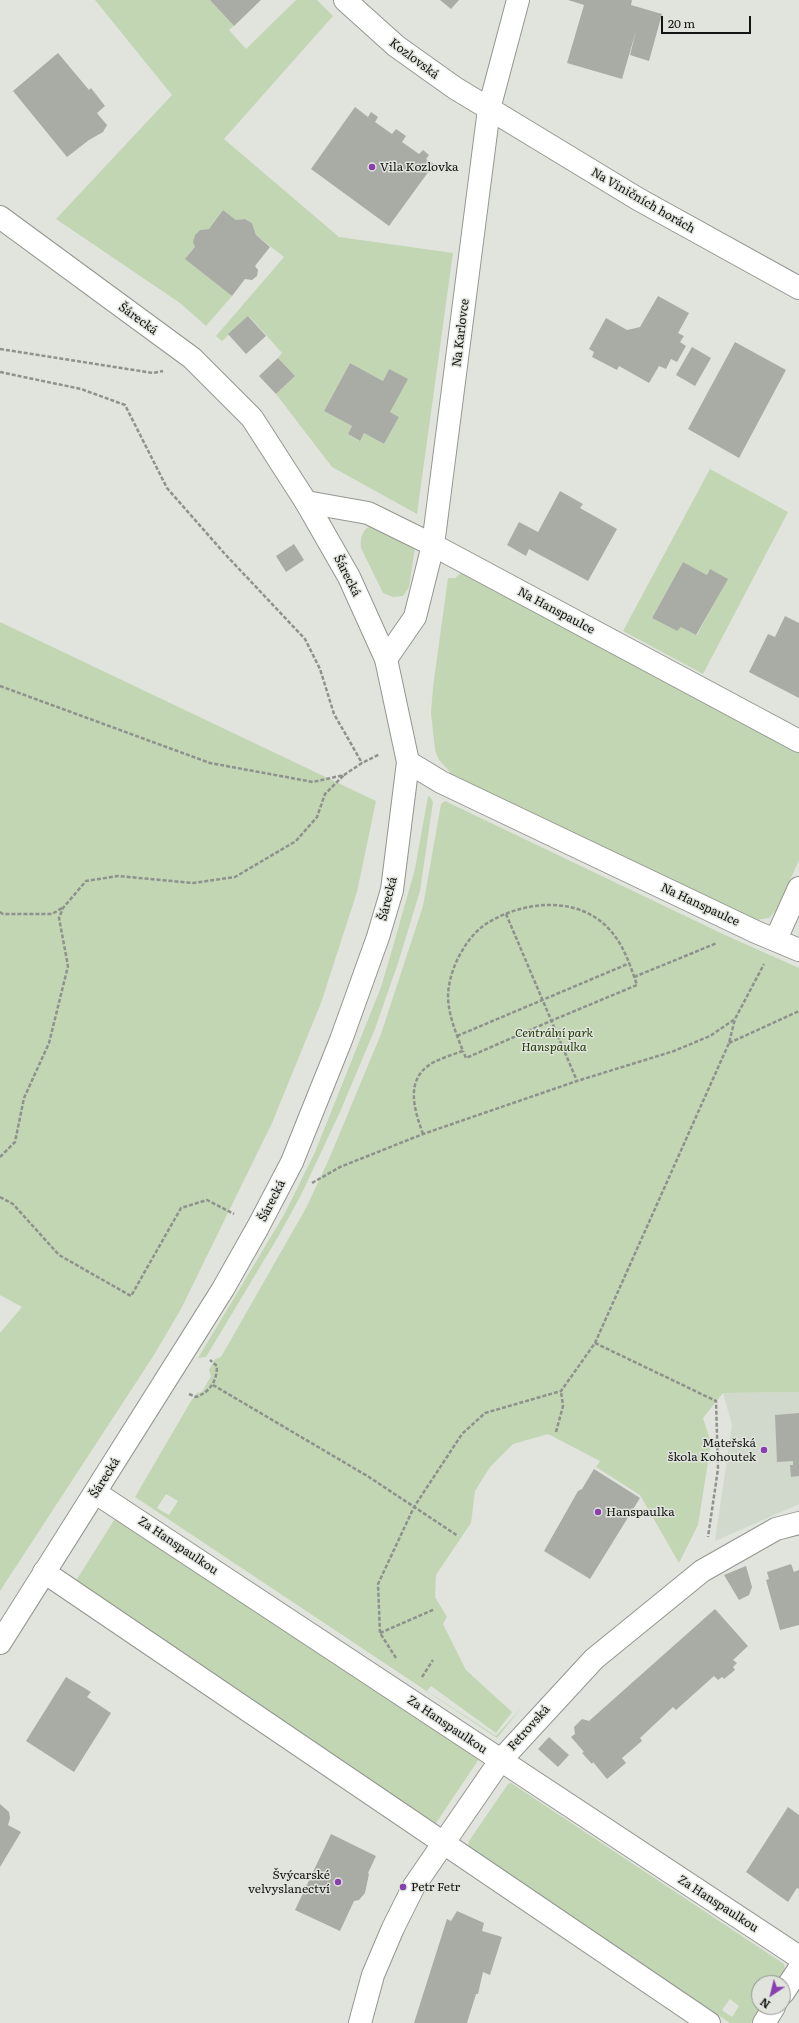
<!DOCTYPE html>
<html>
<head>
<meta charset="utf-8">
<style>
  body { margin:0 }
  #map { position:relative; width:799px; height:2023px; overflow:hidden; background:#e0e4dd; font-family:Literata,serif }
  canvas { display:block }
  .north { position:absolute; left:751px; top:1975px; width:40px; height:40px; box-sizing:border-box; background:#e0e4dd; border:1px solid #8e918c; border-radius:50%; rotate:215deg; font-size:11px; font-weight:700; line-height:16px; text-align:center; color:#141513 }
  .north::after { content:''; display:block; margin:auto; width:14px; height:18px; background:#8a3fb0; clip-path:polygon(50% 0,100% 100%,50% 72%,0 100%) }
  .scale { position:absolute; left:661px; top:16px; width:90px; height:18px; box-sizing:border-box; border:2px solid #141513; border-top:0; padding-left:5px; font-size:12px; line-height:14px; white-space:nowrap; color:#141513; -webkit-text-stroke:3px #e0e4dd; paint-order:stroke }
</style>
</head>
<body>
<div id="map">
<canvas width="799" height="2023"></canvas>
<div class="north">N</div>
<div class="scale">20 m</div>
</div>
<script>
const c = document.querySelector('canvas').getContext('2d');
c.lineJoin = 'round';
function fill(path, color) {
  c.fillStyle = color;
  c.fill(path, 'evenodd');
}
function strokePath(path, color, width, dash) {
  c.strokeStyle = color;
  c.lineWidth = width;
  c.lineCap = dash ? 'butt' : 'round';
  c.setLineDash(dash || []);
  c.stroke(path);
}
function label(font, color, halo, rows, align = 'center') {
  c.font = font + ' Literata,serif';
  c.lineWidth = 3;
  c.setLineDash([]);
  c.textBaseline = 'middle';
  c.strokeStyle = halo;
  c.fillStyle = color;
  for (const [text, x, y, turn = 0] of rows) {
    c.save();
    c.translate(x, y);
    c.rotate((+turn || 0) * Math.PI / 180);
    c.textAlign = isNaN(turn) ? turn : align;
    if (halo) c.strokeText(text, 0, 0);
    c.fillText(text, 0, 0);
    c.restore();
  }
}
fill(new Path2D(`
  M799 1392V1504L715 1541 732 1425 723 1393Z`), '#d0d9cb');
fill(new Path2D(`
  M95 0H210L234 26 229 30 246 49 296 0H317L333 16 224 139 339 237 453 253 417 514 332 467 276 394 295 376 278 358 282 353 249 316 222 341 216 336 284 257 256 235 252 223 245 219 236 220 223 210 209 229 200 230 194 237 195 247 186 259 232 296 206 326 180 303 56 219 172 95ZM350 363 383 381 389 369 390 412 399 417 384 444 364 433 359 441 348 434 352 426 324 411Z
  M710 469 788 512 703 674 623 631ZM683 562 707 575 710 570 727 579 697 635 681 627 677 631 652 618Z
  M370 526 415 548 409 587 403 596 393 597 383 593 361 548C360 539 362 530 370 526Z
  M461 573 799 753V860L777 909 769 918 756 920 449 776 450 772 439 760 435 750 431 713 433 687 448 578H455Z
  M0 622 376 801 357 892 321 1003 272 1123 181 1309 154 1355 0 1591V1333L22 1307 0 1295Z
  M428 796 431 798 433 802 420 891 399 960 375 1029 340 1112 301 1195 278 1237 206 1357 198 1358 284 1215 315 1152 381 987 392 950 415 869Z
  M445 801 725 935 799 968V1392L723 1393 703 1418 711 1443 698 1525 679 1563 640 1495 596 1467 600 1461 548 1434 513 1444 490 1467 475 1491 471 1523 436 1575 435 1597 447 1617 443 1624 466 1670 512 1712 496 1733 431 1686 427 1691 496 1736 523 1706 497 1738 135 1497 191 1401 197 1393 202 1392 211 1376 209 1370 215 1359 221 1357 306 1208 329 1159 381 1034 423 906 441 804ZM166 1494 178 1501 169 1515 157 1508Z
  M116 1517 479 1759 434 1826 74 1584Z
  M511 1783 784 1964 785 1971 777 1983H759V2007H761L751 2023H730L468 1848 469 1841 508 1784ZM730 1999 739 2006 732 2017 722 2010Z`), '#c2d6b4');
fill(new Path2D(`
  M210 0H261L234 26Z
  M440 0H459L451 9Z
  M568 0H632L631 5 662 14 649 61 630 55 636 31 622 79 567 63 584 5Z
  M58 53 89 90 91 88 105 106 97 113 107 125 103 132 89 140 67 157 13 91Z
  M355 107 368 117 371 112 378 117 375 122 392 134 396 129 406 136 402 142 419 154 423 150 429 155 426 159 434 164 389 226 311 169Z
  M223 210 236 220 245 219 252 223 256 235 270 247 255 266 258 270 257 276 252 280 245 279 232 296 185 259 195 247 193 242 195 235 200 230 209 229Z
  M658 296 689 313 678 333 684 336 680 342 686 346 677 362 671 359 666 369 659 366 649 383 619 366 617 370 592 357 594 352 589 349 606 318 627 330 640 327Z
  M248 316 266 336 246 354 228 334Z
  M735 342 786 370 739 458 688 429Z
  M692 347 711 358 695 386 676 375Z
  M278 358 295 376 276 394 259 376Z
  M350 363 383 381 389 369 408 379 390 412 399 417 384 444 364 433 360 441 348 434 352 426 324 411Z
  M560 491 583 504 580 508 617 529 588 581 529 549 526 556 507 545 519 522 538 532Z
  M294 544 304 560 286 572 276 556Z
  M683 562 707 575 710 569 728 579 696 635 681 627 677 631 652 618Z
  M785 616 799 623V698L749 672 768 634 775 637Z
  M799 1413V1476L791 1477 790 1465H793V1461L777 1462 775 1415Z
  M594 1469 640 1498 590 1579 544 1551 578 1491 582 1489Z
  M791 1564 794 1572 799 1570V1625L780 1630 766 1580 769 1579 767 1572Z
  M746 1566 752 1587 749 1595 739 1600 724 1575Z
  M715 1609 748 1646 733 1660 737 1663 733 1667 735 1670 724 1679 722 1677 718 1680 714 1676 676 1710 673 1707 640 1738 642 1741 622 1758 626 1763 607 1779 593 1762 592 1764 582 1753 584 1752 571 1737 575 1734 574 1727 582 1719 589 1721Z
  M66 1677 91 1692 87 1697 111 1713 74 1772 26 1741Z
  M549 1737 569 1755 558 1767 538 1749Z
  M0 1804 9 1812 10 1818 8 1825 21 1832 0 1867Z
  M788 1807 799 1815V1889L797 1888 788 1902 746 1872Z
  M331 1834 376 1856 368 1873 369 1874 365 1893 359 1900 354 1901 340 1931 295 1910Z
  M457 1911 484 1923 482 1931 502 1937 490 1975 483 1972 478 1994H476L467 2023H414L447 1919 451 1921Z`), '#a8aca5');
const street = new Path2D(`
  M345 0 396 46 455 88 638 199 799 288
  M306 502 368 513 433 545 799 741
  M386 659 415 617 433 545 489 109 518 0
  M408 762 441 782 756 932 799 950
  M776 939 799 888
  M96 1493 799 1957
  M44 1572 709 2023
  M783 1993 799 1969
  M360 2023 373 1975 393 1928 414 1886 500 1761 594 1659 702 1571 776 1529 799 1523
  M764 2023 774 2007`);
const secondary = new Path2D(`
  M0 217 192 358 252 418 306 502 349 577 386 659 408 762 392 890 378 937 341 1040 292 1162 258 1227 223 1289 0 1643`);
strokePath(street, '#939790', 24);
strokePath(secondary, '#939790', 24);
strokePath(new Path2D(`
  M0 349 153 373 163 371
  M0 372 81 389 125 405 167 488 224 553 305 639 320 669 334 714 362 763
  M0 686 210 763 313 782 344 775 362 763 380 754
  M0 912 3 914H52L62 908
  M506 914 577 1081
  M634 977 717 943
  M457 1036 630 963
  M729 1043 799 1011
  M423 1134C414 1109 404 1078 434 1062 443 1058 453 1054 463 1051 455 1031 445 1007 449 986 452 965 466 939 483 926 519 901 577 894 609 929 624 945 630 965 637 985L553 1020 466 1058 463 1051
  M0 1157 15 1142 24 1098 49 1043 68 966 59 918 63 908 86 881 118 876 193 883 235 877 296 841 317 817 325 794 344 775
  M312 1183 340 1167 423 1134 577 1081 674 1051 710 1036 735 1019 764 964
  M0 1197 13 1204 59 1255 131 1296 181 1208 207 1200 234 1214
  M595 1343 716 1401 718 1469 708 1537
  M213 1385 369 1477 458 1536
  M189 1394 196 1397C210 1392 217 1381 217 1366L210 1360
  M556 1432 563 1406 561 1391
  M380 1633 435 1609
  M396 1658 380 1633 378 1584 414 1507 462 1434 485 1413 561 1391 595 1343 729 1043 735 1019
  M422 1677 433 1660`), '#8e918c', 2.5, [4, 2]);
strokePath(street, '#fff', 22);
strokePath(secondary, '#fff', 22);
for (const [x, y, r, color] of [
  [372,167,4,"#8a3fb0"],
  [764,1450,4,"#8a3fb0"],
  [598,1512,4,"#8a3fb0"],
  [338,1882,4,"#8a3fb0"],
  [403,1887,4,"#8a3fb0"]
]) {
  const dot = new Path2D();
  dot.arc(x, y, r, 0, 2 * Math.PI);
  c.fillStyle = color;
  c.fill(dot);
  strokePath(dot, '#e0e4dd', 1.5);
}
label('12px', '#141513', '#e0e4dd', [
  ["Kozlovská",414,59,37],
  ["Na Viničních horách",643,201,30],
  ["Šárecká",138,319,36],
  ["Na Karlovce",461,333,-83],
  ["Šárecká",347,576,63],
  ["Na Hanspaulce",556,611,28],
  ["Šárecká",388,899,-76],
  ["Na Hanspaulce",700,905,25],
  ["Šárecká",272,1201,-63],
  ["Šárecká",105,1478,-58],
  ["Za Hanspaulkou",178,1546,34],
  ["Za Hanspaulkou",447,1725,34],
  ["Fetrovská",529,1728,-48],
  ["Za Hanspaulkou",718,1904,33]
]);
label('12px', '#141513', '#e0e4dd', [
  ["Vila Kozlovka",380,167],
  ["Mateřská",756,1443,"right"],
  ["škola Kohoutek",756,1457,"right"],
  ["Hanspaulka",606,1512],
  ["Švýcarské",330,1875,"right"],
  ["velvyslanectví",330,1889,"right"],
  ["Petr Fetr",411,1887]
], 'left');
label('italic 12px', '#1e3800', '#e0e4dd', [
  ["Centrální park",554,1033],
  ["Hanspaulka",554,1047]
]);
</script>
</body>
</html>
